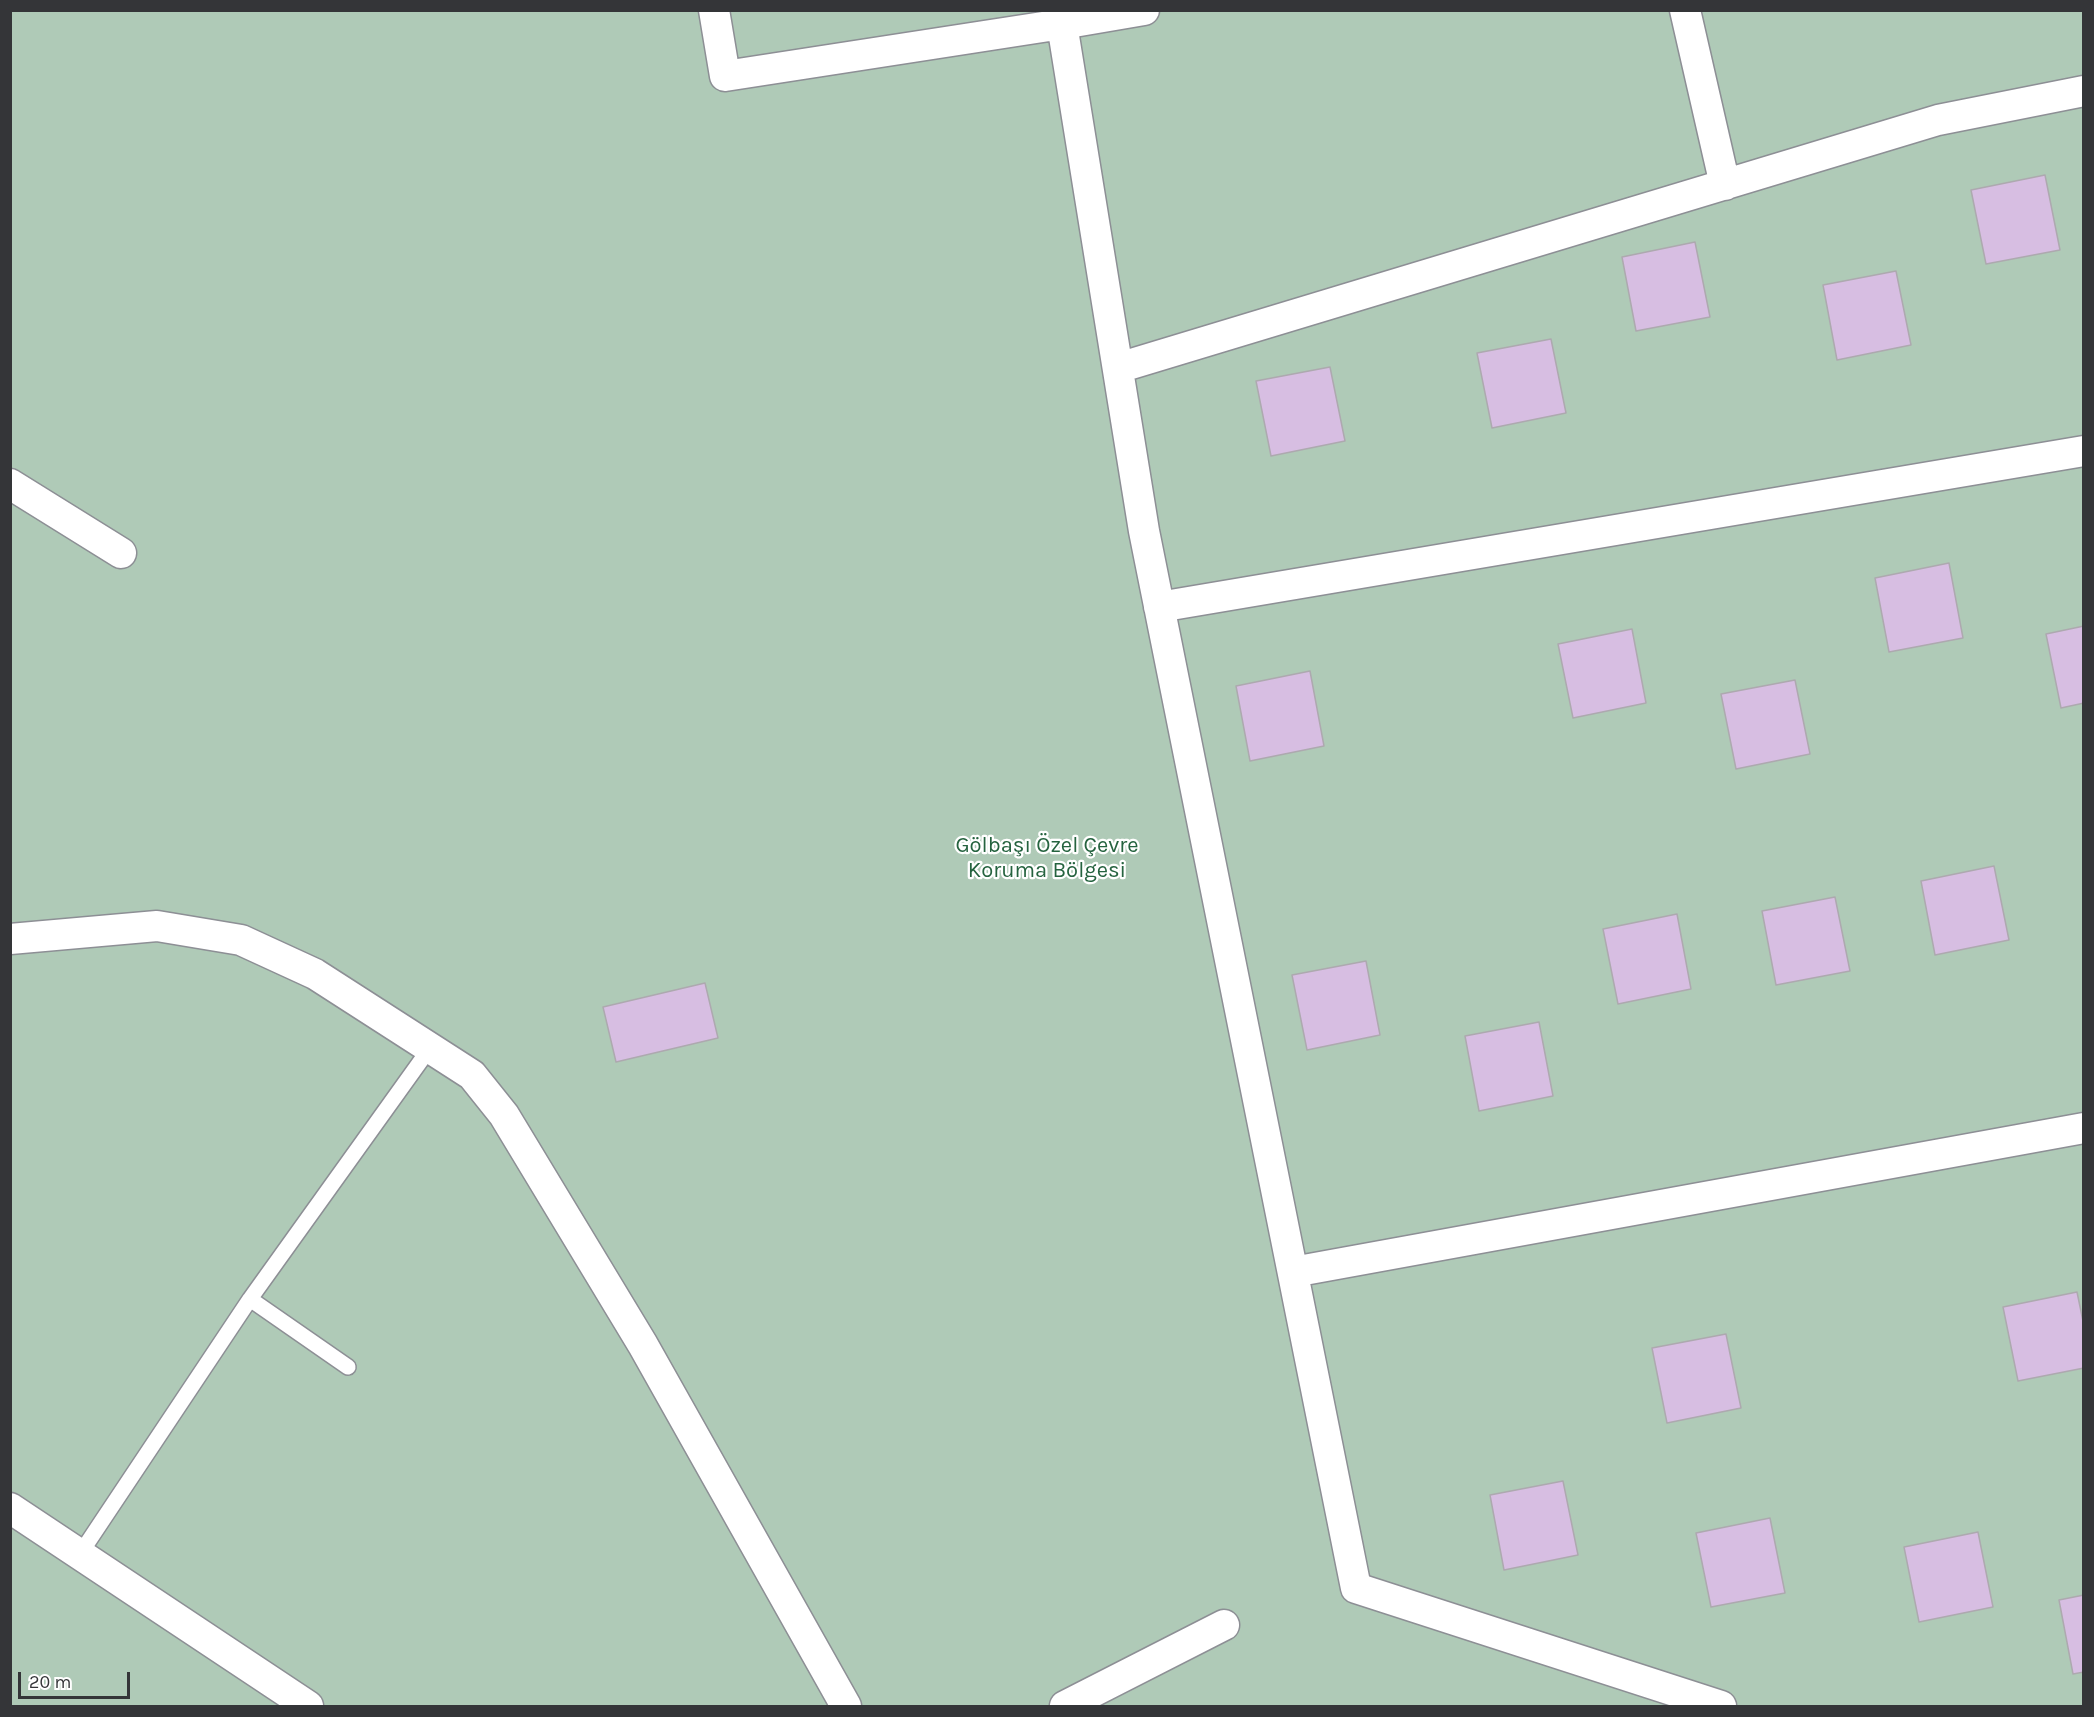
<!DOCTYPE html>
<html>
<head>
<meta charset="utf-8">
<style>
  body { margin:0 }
  #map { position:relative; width:2094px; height:1717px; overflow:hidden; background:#f0f3fa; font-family:Karla,sans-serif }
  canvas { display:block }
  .frame { position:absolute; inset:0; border:12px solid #343538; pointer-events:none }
  .scale { position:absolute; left:18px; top:1672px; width:112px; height:27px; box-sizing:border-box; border:3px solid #343538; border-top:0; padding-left:8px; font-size:18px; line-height:21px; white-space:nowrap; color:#343538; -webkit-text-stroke:4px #fff; paint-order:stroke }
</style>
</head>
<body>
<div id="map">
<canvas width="2094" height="1717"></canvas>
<div class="frame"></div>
<div class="scale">20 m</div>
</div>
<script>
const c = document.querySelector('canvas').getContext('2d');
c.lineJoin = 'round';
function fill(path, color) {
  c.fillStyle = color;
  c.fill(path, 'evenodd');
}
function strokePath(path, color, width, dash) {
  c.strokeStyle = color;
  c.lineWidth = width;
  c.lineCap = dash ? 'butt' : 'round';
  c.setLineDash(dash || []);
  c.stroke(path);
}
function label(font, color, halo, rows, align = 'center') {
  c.font = font + ' Karla,sans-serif';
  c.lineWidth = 4.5;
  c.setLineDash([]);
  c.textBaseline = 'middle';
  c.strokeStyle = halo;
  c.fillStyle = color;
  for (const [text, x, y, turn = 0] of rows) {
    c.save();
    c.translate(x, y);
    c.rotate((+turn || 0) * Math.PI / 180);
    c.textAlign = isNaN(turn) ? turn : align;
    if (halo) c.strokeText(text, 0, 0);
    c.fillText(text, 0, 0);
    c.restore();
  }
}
fill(new Path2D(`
  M11 11H2083V1706H11Z`), '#afcab7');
const building = new Path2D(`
  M2045 175 2060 250 1986 264 1971 190Z
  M1695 242 1710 317 1636 331 1622 257Z
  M1896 271 1911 345 1837 360 1823 285Z
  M1551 339 1566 413 1492 428 1477 353Z
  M1330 367 1345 441 1271 456 1256 381Z
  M1949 563 1963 638 1889 652 1875 578Z
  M2084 626V703L2061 708 2046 634Z
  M1632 629 1646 703 1573 718 1558 644Z
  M1310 671 1324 746 1250 761 1236 686Z
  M1795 680 1810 754 1736 769 1721 694Z
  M1994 866 2009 940 1935 955 1921 881Z
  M1835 897 1850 971 1776 985 1762 911Z
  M1677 914 1691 989 1618 1004 1603 929Z
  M1366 961 1380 1035 1307 1050 1292 975Z
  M705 983 718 1038 616 1062 603 1007Z
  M1539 1022 1553 1096 1479 1111 1465 1036Z
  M2077 1292 2084 1326V1368L2018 1381 2003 1307Z
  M1726 1334 1741 1408 1667 1423 1652 1348Z
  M1563 1481 1578 1555 1504 1570 1490 1495Z
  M1770 1518 1785 1593 1711 1607 1696 1533Z
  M1978 1532 1993 1607 1919 1622 1904 1547Z
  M2084 1595V1672L2073 1674 2059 1600Z`);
fill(building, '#d7bee2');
strokePath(building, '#ada9af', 1.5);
const lane = new Path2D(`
  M250 1299 348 1367
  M80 1554 250 1299 430 1048`);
const street = new Path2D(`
  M714 10 725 76 1062 24 1144 531 1356 1588 1721 1706
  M1685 10 1725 185
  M1062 24 1144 10
  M1118 368 1938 120 2084 91
  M10 484 121 553
  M1159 607 2084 451
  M10 939 157 926 241 940 315 974 472 1075 504 1115 643 1345 846 1706
  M1293 1272 2084 1128
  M10 1508 308 1706
  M1065 1706 1224 1625`);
strokePath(lane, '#8d8f95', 18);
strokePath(street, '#8d8f95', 33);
strokePath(lane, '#fff', 15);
strokePath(street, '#fff', 30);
label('22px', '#25633f', '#fff', [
  ["Gölbaşı Özel Çevre",1047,846],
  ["Koruma Bölgesi",1047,871]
]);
</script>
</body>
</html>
